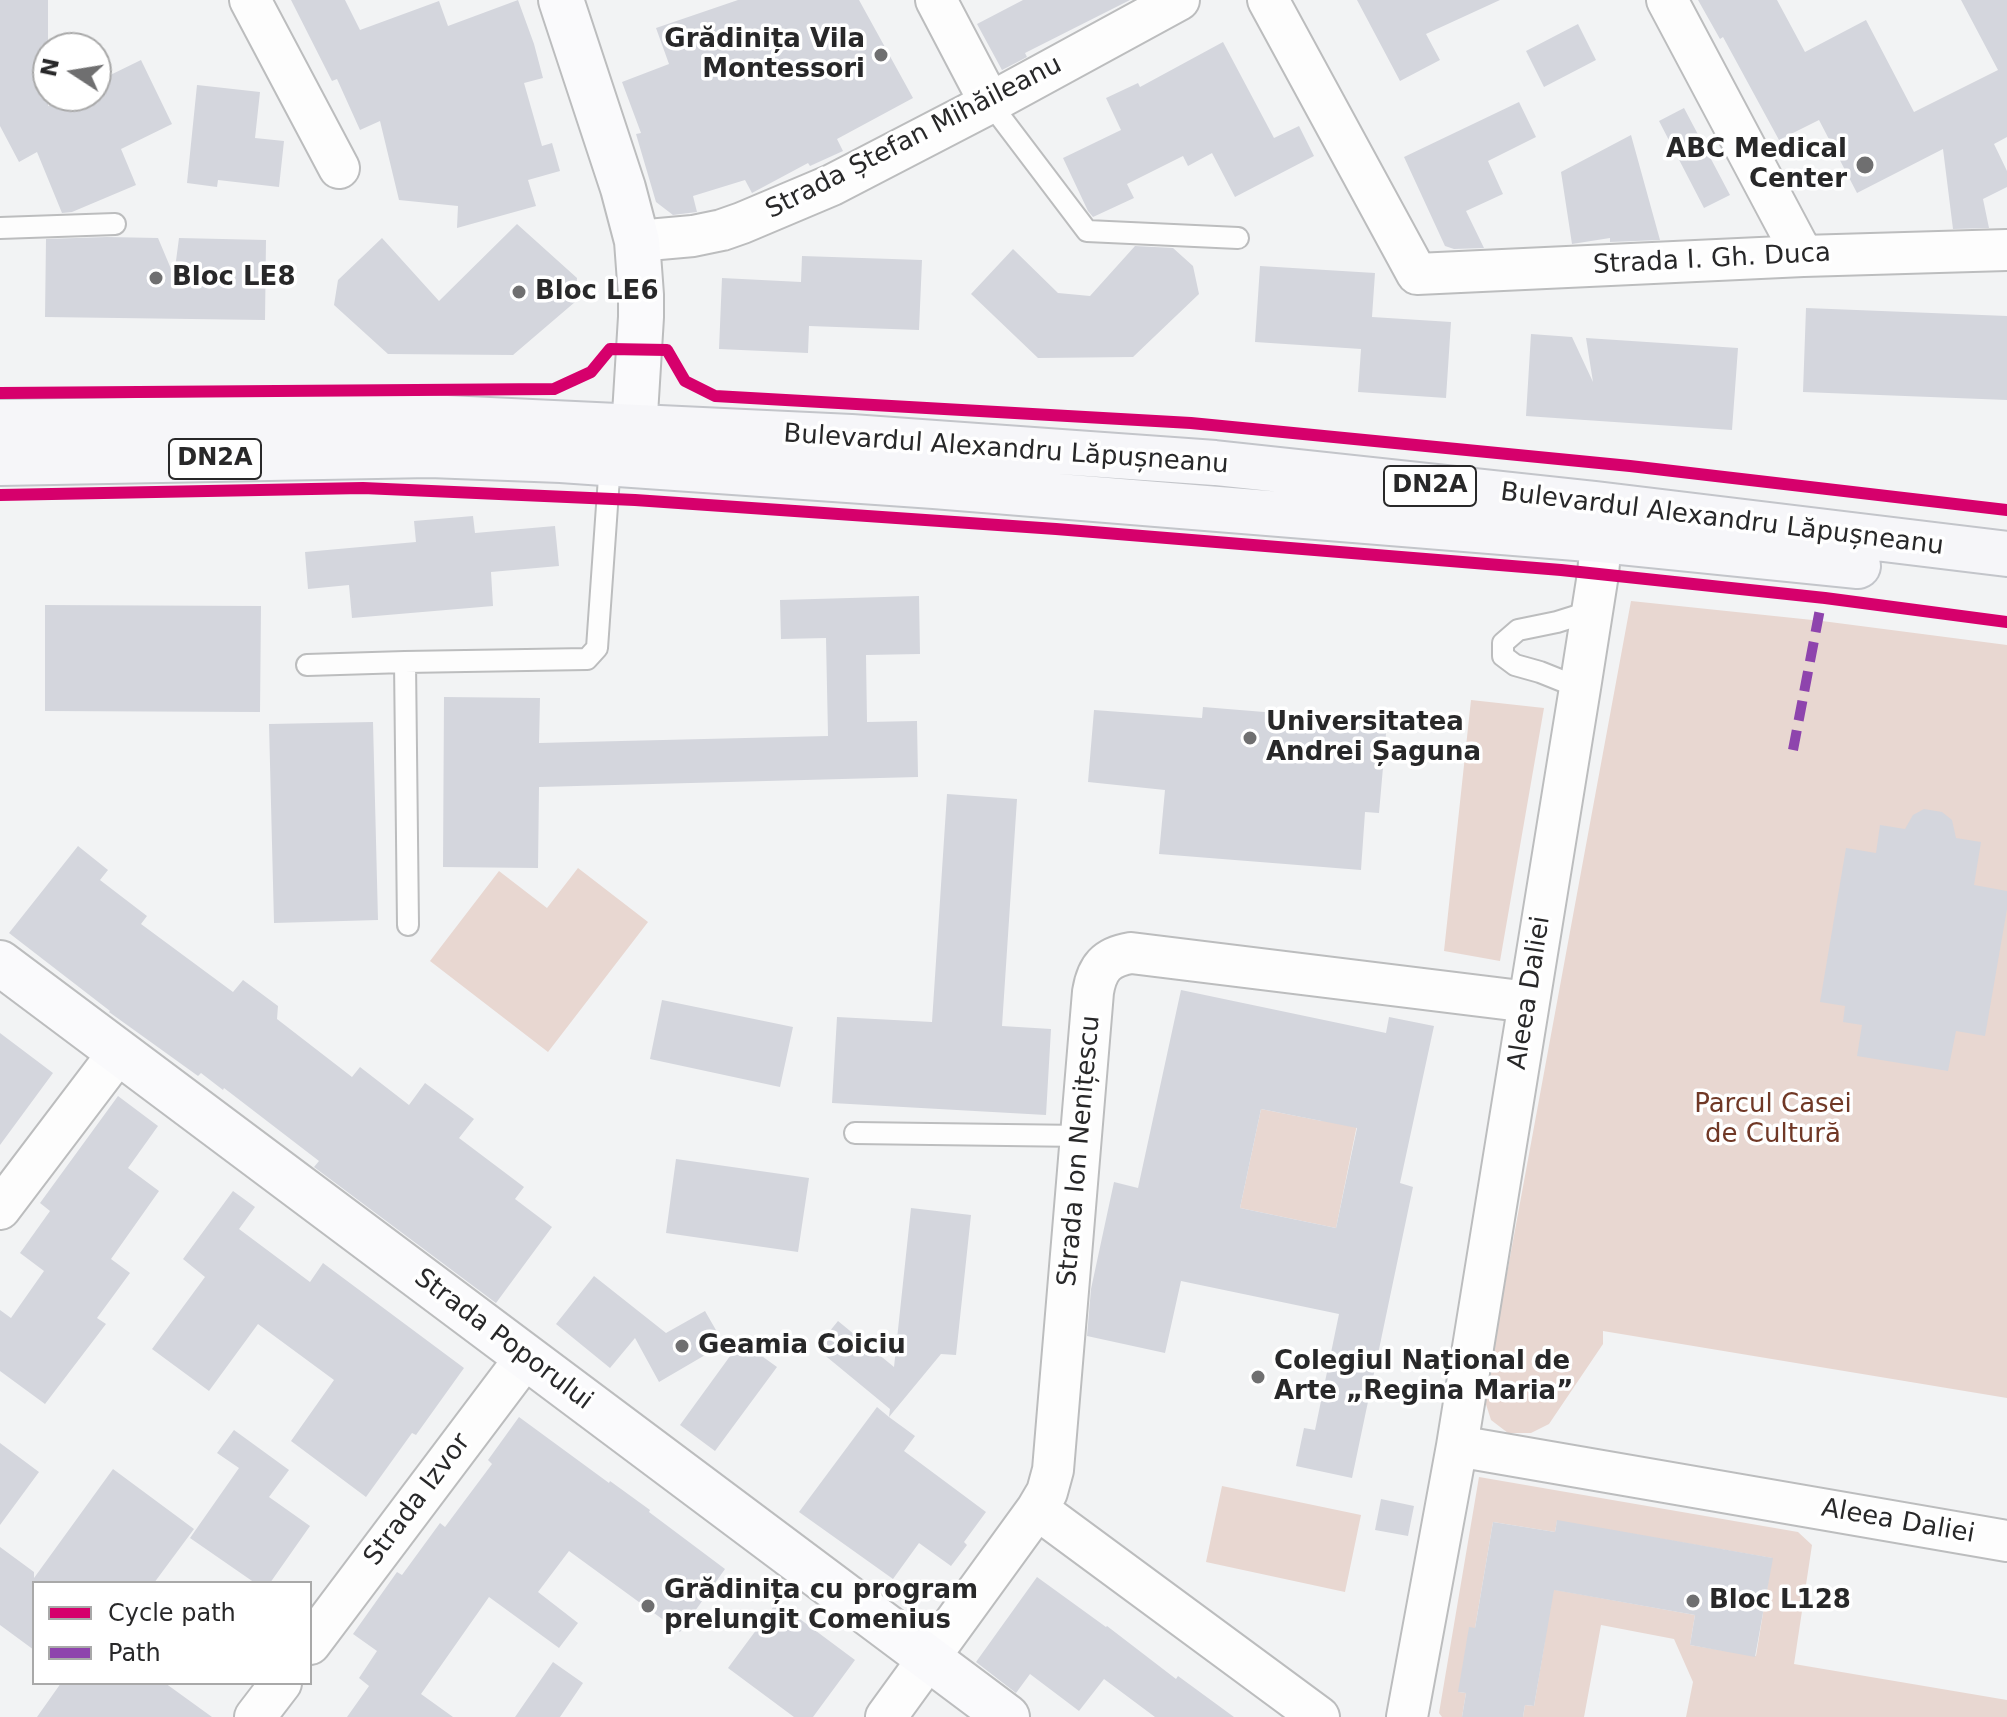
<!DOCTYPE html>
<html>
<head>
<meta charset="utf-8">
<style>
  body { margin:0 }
  #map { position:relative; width:2007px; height:1717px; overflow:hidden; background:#f2f3f4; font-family:"DejaVu Sans",sans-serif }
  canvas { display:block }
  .legend { position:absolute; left:32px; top:1581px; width:280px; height:104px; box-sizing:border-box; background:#fff; border:2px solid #a9a9a9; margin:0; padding:10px 14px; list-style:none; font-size:24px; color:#282829 }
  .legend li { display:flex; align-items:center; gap:16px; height:40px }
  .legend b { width:40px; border:2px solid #a9a9a9 }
  .north { position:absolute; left:32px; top:32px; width:80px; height:80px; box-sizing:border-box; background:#fff; border:2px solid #a9a9a9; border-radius:50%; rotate:282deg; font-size:22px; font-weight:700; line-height:32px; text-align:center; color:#282829 }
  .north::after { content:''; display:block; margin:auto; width:28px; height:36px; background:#6f6f70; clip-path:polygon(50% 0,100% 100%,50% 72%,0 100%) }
</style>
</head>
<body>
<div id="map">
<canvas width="2007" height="1717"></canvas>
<ul class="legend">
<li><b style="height:10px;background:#d6006c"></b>Cycle path</li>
<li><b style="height:10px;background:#8e44ad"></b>Path</li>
</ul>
<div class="north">N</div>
</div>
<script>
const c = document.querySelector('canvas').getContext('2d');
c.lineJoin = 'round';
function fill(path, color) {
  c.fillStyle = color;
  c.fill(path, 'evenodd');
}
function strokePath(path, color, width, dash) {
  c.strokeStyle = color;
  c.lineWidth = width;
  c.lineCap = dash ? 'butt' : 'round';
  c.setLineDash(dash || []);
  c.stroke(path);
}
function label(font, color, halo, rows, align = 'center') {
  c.font = font + ' "DejaVu Sans",sans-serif';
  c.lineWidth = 7;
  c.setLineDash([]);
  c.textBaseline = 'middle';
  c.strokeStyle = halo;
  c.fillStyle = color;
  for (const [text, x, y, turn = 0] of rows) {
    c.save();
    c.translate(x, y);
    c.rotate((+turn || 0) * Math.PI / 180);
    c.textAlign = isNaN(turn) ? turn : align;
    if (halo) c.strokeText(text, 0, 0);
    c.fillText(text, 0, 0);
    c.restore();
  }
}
fill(new Path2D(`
  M1631 601 1822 621 2007 645V1398L1603 1331V1344L1549 1424 1531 1433H1508L1491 1420 1484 1398Z
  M1471 700 1544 708 1500 961 1444 951Z
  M578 868 648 922 548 1052 430 961 499 871 547 908Z
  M1361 1105 1336 1228 1240 1208 1261 1109 1322 1121Z
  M1479 1477 1798 1532 1812 1545 1794 1664 2007 1700V1717H1686L1693 1682 1674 1639 1601 1625 1584 1717H1523L1525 1705 1534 1706 1545 1640V1588L1695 1615 1690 1645 1756 1656 1772 1558 1557 1521 1555 1532 1493 1522 1475 1628 1459 1692 1466 1693 1462 1717H1442L1439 1713Z
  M1222 1486 1361 1515 1345 1592 1206 1562Z`), '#e8d7d1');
fill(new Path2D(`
  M0 0H48V106L68 96H96V82L141 60 172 124 121 149 136 185 72 212 62 213 37 152 19 162 0 126Z
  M291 0H345L360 30 439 1 448 26 518 0 534 44 543 78 524 83 542 146 552 143 560 171 528 180 536 206 457 228 458 206 399 200 380 121 360 130 337 79 332 81Z
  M738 0H859L913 98 837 139 843 151 810 166 808 163 752 193 745 180 693 196 697 212 673 215 656 202 636 134 641 133 622 82 669 64 656 28Z
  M1023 0H1130L1025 53 1027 57 1002 70 977 24Z
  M1357 0H1500L1426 34 1440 60 1400 81Z
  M1698 0H1777L1805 52 1866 20 1914 112 1998 70 1961 0H2007V137L1994 144 2007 171V187L1983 199 1989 228 1953 229 1943 149 1857 193 1819 120 1779 140 1723 37 1720 39Z
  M1578 24 1596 60 1544 87 1526 51Z
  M1223 42 1274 138 1299 126 1314 156 1235 197 1212 153 1188 166 1183 156 1127 184 1134 198 1093 217 1088 211 1063 158 1121 130 1106 98 1138 83 1140 87Z
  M197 85 260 92 255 138 284 141 279 187 218 180 217 187 187 183Z
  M1519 102 1536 137 1488 161 1503 194 1466 211 1484 248 1454 249 1445 246 1404 157Z
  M1684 108 1730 195 1704 208 1659 121Z
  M1631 135 1660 240 1610 242V238L1572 244 1561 172Z
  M517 224 577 278 575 302 513 355 388 354 334 305 338 280 382 238 439 301Z
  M107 237 158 238 174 276 179 238 266 240 265 320 45 317 46 239Z
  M1135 246 1173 248 1193 266 1199 294 1133 357 1038 358 971 294 1013 249 1058 293 1090 296Z
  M802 256 922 260 919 330 809 326 808 353 719 349 722 278 801 282Z
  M1260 266 1375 273 1372 317 1451 322 1446 398 1358 392 1361 349 1255 342Z
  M1806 308 2007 316V400L1803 392Z
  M1531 334 1572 337 1593 382 1586 338 1738 348 1732 430 1526 416Z
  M473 516 475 533 555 526 559 566 491 572 493 606 352 618 349 585 308 589 305 552 416 542 414 521Z
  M919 596 920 654 866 655 867 722 917 721 918 777 539 787 538 868 443 867 444 697 540 698 539 743 828 736 826 638 781 639 780 600Z
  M45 605 261 606 260 712 45 711Z
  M1203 707 1387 722 1379 813 1365 812 1361 870 1159 854 1165 790 1088 782 1094 710 1202 718Z
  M373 722 378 920 274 923 269 724Z
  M947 794 1017 799 1002 1026 1051 1029 1046 1115 832 1103 837 1017 932 1022Z
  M1924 809 1942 812 1952 820 1956 838 1981 842 1974 885 2007 891V909L1985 1036 1956 1031 1948 1071 1857 1056 1862 1025 1843 1022 1845 1006 1820 1002 1846 848 1876 853 1880 825 1905 829 1913 815Z
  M78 846 108 870 100 880 147 916 141 924 233 992 243 980 278 1006 277 1019 352 1077 360 1067 409 1105 425 1083 474 1119 459 1138 524 1187 515 1199 552 1227 496 1303 314 1167 319 1161 224 1088 223 1090 201 1073 198 1076 109 1012 110 1011 9 933Z
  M1181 990 1386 1033 1389 1017 1434 1026 1400 1183 1413 1187 1352 1478 1296 1466 1304 1428 1315 1430 1339 1314 1181 1281 1165 1353 1087 1336 1091 1289 1114 1182 1138 1188ZM1261 1109 1357 1128 1336 1228 1240 1208Z
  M662 1000 793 1027 780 1087 650 1059Z
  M0 1033 53 1073 0 1145Z
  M118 1096 158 1126 128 1168 159 1191 111 1259 130 1273 97 1318 106 1324 45 1404 0 1371V1310L11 1318 44 1271 20 1253 50 1211 40 1203Z
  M676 1159 809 1178 798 1252 666 1233Z
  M233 1191 255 1207 239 1229 310 1282 323 1263 464 1368 416 1435 412 1433 366 1497 291 1441 334 1380 258 1324 209 1391 152 1349 205 1277 183 1259Z
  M911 1208 971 1215 956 1355 941 1354 889 1417 915 1436 904 1451 986 1512 964 1542 967 1545 951 1566 919 1543 893 1579 799 1512 877 1407 889 1417 890 1409 816 1348 838 1321 894 1367Z
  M594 1276 666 1333 705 1311 724 1344 659 1382 635 1338 610 1368 556 1324Z
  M741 1341 777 1367 715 1451 680 1425Z
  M519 1417 609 1483 610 1481 650 1510 649 1512 725 1569 680 1632 569 1551 538 1592 578 1623 559 1648 489 1597 421 1694 453 1717H347L369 1686 359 1678 377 1651 353 1634 397 1572 402 1575 440 1523 445 1527 492 1464 488 1460Z
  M234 1430 289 1470 269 1497 310 1526 270 1583H255L190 1538 239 1468 217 1453Z
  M0 1443 39 1472 0 1525Z
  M113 1469 194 1529 154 1583H34V1650L0 1625V1547L34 1572V1578Z
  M1381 1499 1414 1506 1408 1536 1375 1530Z
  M1557 1520 1773 1558 1755 1657 1690 1645 1695 1615 1554 1590 1534 1706 1525 1705 1523 1717H1462L1466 1693 1458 1692 1469 1627 1475 1628 1493 1522 1555 1532Z
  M1037 1577 1106 1627 1107 1626 1176 1679 1178 1676 1234 1717H1155L1104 1679 1079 1711 1030 1674 1016 1693 976 1662Z
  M777 1602 855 1660 813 1717H794L728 1668Z
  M553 1662 583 1683 560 1717H515Z
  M61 1683H165L212 1717H37Z`), '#d4d6dd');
const lane = new Path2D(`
  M990 103 1087 231 1238 238
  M0 228 115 224
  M307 665 405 662
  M1580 688 1540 672 1515 665 1503 656V643L1518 630 1557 622 1592 611
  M408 925 405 662 587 659 597 648 610 463
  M855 1133 1082 1136`);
const street = new Path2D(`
  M250 0 339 168
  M936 0 990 103
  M1268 0 1417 274 1803 256 2007 250
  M1667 0 1803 256
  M637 241 693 236 722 230 742 223 832 185 990 103 1179 0
  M0 1209 119 1052
  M1457 1446 2007 1541
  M1037 1509 1319 1717
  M310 1644 526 1357
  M255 1717 281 1683
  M886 1717 1037 1509 1047 1492 1053 1470 1093 992C1097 968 1106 957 1131 953L1529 1002
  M1407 1717 1457 1446 1580 688 1598 574 1601 540`);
const secondary = new Path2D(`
  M561 0 623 188 637 241 641 295V317L632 463
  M0 963 1007 1717`);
const primary = new Path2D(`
  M0 422 404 416 851 437 1215 463 1596 504 2007 554
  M0 463 430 455 561 460 934 486 1601 540 1858 566`);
strokePath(lane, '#bcbdbe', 24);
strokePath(street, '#bcbdbe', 44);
strokePath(secondary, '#bcbdbe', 48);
strokePath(primary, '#c3c5ca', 48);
strokePath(lane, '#fdfdfd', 20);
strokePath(street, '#fdfdfd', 40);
strokePath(secondary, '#fafafc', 44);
strokePath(primary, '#f6f6f9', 44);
strokePath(new Path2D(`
  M1793 750 1820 609`), '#8e44ad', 10, [20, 10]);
strokePath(new Path2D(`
  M0 393 554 389 591 372 610 349 667 350 685 381 715 396 1191 423 1630 466 2007 510
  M0 495 363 488 635 500 1056 529 1561 570 1825 598 2007 622`), '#d6006c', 12);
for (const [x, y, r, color] of [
  [881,55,8,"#6f6f70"],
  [1865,165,10,"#6f6f70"],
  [156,278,8,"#6f6f70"],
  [519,292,8,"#6f6f70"],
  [1250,738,8,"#6f6f70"],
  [682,1346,8,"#6f6f70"],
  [1258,1377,8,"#6f6f70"],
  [1693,1601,8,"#6f6f70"],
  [648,1606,8,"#6f6f70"]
]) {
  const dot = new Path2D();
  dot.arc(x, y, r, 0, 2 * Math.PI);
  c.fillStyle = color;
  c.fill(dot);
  strokePath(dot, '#fff', 3);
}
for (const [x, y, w] of [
  [215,459,92],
  [1430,486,92]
]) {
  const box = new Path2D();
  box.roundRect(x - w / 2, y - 20, w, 40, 6);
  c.fillStyle = '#fff';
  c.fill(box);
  strokePath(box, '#282829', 2);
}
label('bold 24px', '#282829', null, [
  ["DN2A",215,459],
  ["DN2A",1430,486]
]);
label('bold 26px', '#282829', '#fff', [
  ["Grădinița Vila",865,40,"right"],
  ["Montessori",865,70,"right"],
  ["ABC Medical",1847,150,"right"],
  ["Center",1847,180,"right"],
  ["Bloc LE8",172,278],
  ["Bloc LE6",535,292],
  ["Universitatea",1266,723],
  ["Andrei Șaguna",1266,753],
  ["Geamia Coiciu",698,1346],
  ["Colegiul Național de",1274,1362],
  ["Arte „Regina Maria”",1274,1392],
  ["Grădinița cu program",664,1591],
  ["prelungit Comenius",664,1621],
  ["Bloc L128",1709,1601]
], 'left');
label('26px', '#282829', '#fff', [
  ["Strada Ștefan Mihăileanu",914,138,-27],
  ["Strada I. Gh. Duca",1712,260,-3],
  ["Bulevardul Alexandru Lăpușneanu",1006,450,4],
  ["Bulevardul Alexandru Lăpușneanu",1722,520,7],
  ["Aleea Daliei",1530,993,-81],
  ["Strada Ion Nenițescu",1080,1151,-85],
  ["Strada Poporului",503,1340,37],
  ["Strada Izvor",418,1500,-53],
  ["Aleea Daliei",1898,1522,10]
]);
label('26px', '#703826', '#fff', [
  ["Parcul Casei",1773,1105],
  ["de Cultură",1773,1135]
]);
</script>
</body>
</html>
